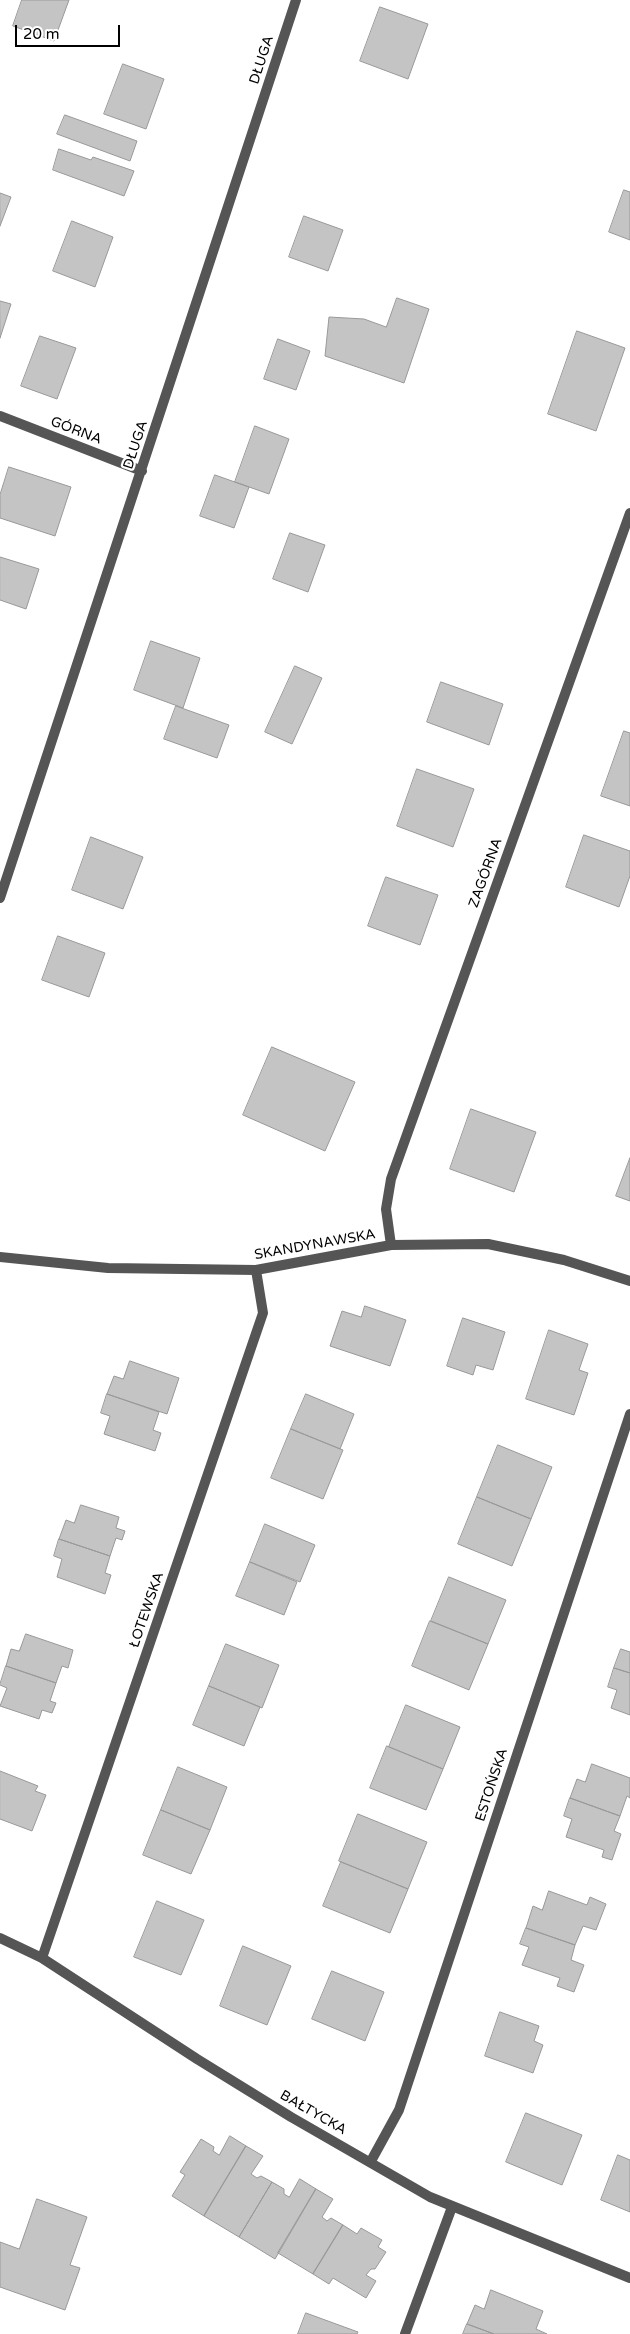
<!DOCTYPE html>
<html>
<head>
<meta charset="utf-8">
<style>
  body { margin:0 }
  #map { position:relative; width:630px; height:2334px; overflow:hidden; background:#fff; font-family:"Varela Round",sans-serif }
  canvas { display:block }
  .scale { position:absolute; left:15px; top:25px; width:105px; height:22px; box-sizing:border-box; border:2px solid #000; border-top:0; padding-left:6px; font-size:15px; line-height:18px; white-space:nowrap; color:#000; -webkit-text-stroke:4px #fff; paint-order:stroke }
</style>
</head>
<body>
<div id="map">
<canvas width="630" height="2334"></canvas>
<div class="scale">20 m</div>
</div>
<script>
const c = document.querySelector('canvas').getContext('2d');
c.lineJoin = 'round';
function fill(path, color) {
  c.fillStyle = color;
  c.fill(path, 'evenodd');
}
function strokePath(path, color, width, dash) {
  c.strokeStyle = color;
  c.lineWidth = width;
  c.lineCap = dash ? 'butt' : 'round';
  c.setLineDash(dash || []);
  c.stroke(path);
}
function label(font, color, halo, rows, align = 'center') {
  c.font = font + ' "Varela Round",sans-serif';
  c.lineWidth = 4.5;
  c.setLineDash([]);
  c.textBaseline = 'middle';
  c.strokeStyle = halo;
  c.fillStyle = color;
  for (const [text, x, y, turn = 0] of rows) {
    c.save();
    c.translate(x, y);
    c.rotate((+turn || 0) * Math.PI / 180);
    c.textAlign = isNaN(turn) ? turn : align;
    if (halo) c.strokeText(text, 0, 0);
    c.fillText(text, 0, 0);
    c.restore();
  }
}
const building = new Path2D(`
  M22 0H69L54 41 13 26Z
  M380 7 428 24 408 79 360 61Z
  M123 64 164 79 146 129 104 114Z
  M65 115 137 141 130 161 57 134Z
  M59 149 91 160 93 157 134 171 124 196 53 170Z
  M624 190 630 192V240L609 232Z
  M0 193 11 197 0 226Z
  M304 216 343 230 328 271 289 257Z
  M72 221 113 237 95 287 53 271Z
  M397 298 429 309 404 383 325 356 329 317 364 319 386 327Z
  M0 301 11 304 0 338Z
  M577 331 625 348 596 431 548 414Z
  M40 336 76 348 57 399 21 386Z
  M278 339 310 351 296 390 264 379Z
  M255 426 289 439 269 494 235 482Z
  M9 467 71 487 55 536 0 518V495Z
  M215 475 249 487 234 528 200 516Z
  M290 533 325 545 308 592 273 579Z
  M0 557 39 569 26 609 0 600Z
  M151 641 200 658 183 708 134 690Z
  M295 666 322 678 292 744 265 732Z
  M441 682 503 704 489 745 427 722Z
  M176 706 229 725 217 758 164 739Z
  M624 731 630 733V806L601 796Z
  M417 769 474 789 453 847 397 826Z
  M584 835 630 851V876L619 907 566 887Z
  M91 837 143 857 123 909 72 890Z
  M386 877 438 895 420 945 368 926Z
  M58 936 105 953 89 997 42 980Z
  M272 1047 355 1082 325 1151 243 1115Z
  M471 1109 536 1132 514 1192 450 1169Z
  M630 1158V1201L616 1196Z
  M365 1306 406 1320 390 1366 330 1346 342 1311 361 1317Z
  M463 1318 505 1332 493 1370 476 1365 473 1375 447 1366Z
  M549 1330 588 1344 579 1370 588 1373 574 1415 526 1399Z
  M130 1361 179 1378 167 1414 107 1394 114 1376 123 1379Z
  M107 1394 159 1412 153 1430 161 1433 155 1451 104 1434 110 1416 101 1413Z
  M306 1394 354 1414 340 1449 291 1429Z
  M291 1429 343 1450 323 1499 271 1478Z
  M498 1445 552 1467 531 1519 477 1497Z
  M477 1497 531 1519 512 1566 458 1544Z
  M81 1505 119 1517 116 1528 125 1531 122 1540 116 1538 110 1556 59 1539 66 1520 74 1523Z
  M265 1524 315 1545 300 1582 250 1562Z
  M59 1539 110 1556 105 1573 111 1575 105 1594 57 1577 62 1559 54 1556Z
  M250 1562 297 1582 284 1615 236 1596Z
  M449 1577 506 1600 488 1644 431 1621Z
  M430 1621 488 1644 469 1690 412 1666Z
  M26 1634 73 1650 68 1668 62 1666 56 1683 6 1666 11 1649 19 1651Z
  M226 1644 279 1665 262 1708 209 1686Z
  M621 1649 630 1652V1673L614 1668Z
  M6 1666 56 1683 50 1701 56 1703 52 1713 42 1710 39 1719 0 1706 7 1688 0 1685Z
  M614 1668 630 1673V1715L611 1708 617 1690 608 1687Z
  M209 1686 260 1707 244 1746 193 1725Z
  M406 1705 460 1727 443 1769 389 1747Z
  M387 1746 443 1769 426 1810 370 1788Z
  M592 1764 630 1778V1798L627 1796 620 1816 570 1798 577 1779 585 1782Z
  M178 1767 227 1787 210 1830 161 1810Z
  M0 1771 38 1786 35 1791 46 1795 32 1831 0 1819Z
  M570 1798 620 1816 614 1831 621 1834 612 1860 602 1857 604 1850 566 1837 572 1819 564 1816Z
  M161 1810 210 1830 191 1874 143 1855Z
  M358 1814 427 1842 408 1889 339 1861Z
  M341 1862 408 1889 390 1933 323 1906Z
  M549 1891 587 1905 590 1897 606 1904 596 1930 583 1926 575 1945 526 1928 533 1906 542 1910Z
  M157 1901 204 1920 181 1975 134 1957Z
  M526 1928 575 1945 571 1960 584 1965 574 1992 557 1986 560 1978 522 1965 529 1947 520 1944Z
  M243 1946 291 1966 267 2025 220 2006Z
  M332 1971 384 1992 365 2041 312 2019Z
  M500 2012 539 2026 534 2041 543 2045 533 2073 485 2056Z
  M526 2113 582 2135 562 2185 506 2162Z
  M230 2136 246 2146 204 2216 172 2196 185 2175 180 2172 201 2139 214 2147 213 2151 219 2155Z
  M246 2146 263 2156 251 2174 257 2178 261 2176 272 2182 239 2237 204 2216Z
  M618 2155 630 2160V2212L601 2200Z
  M300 2179 316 2189 275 2259 239 2237 272 2182 284 2189V2194L289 2197Z
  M316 2189 333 2199 322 2217 327 2221 331 2218 343 2225 313 2274 278 2253Z
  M37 2199 87 2217 70 2265 80 2268 65 2310 0 2287V2242L19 2249Z
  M343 2225 357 2234 361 2228 382 2240 378 2247 386 2252 375 2269H371L366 2275 376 2281 366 2298 333 2278 329 2284 313 2274Z
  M491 2290 543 2311 536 2329 547 2334H494L467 2324 475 2305 484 2309Z
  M306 2313 358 2332 357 2334H298Z
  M467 2324 494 2334H463Z`);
fill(building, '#c4c4c4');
strokePath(building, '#999', 1);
strokePath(new Path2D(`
  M0 416 142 471
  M0 898 296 0
  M391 1245 386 1209 391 1179 630 513
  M0 1257 108 1268 256 1270 391 1245 488 1244 564 1260 630 1281
  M0 1938 42 1958 197 2059 291 2117 430 2197 630 2278
  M42 1958 263 1313 256 1270
  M371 2161 399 2110 630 1414
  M405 2334 452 2207`), '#555', 10);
label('14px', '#000', '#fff', [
  ["DŁUGA",262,60,-72],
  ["GÓRNA",76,431,21],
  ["DŁUGA",136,445,-72],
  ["ZAGÓRNA",486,873,-70],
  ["SKANDYNAWSKA",315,1245,-10],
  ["ŁOTEWSKA",147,1610,-71],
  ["ESTOŃSKA",492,1785,-72],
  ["BAŁTYCKA",313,2113,30]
]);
</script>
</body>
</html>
